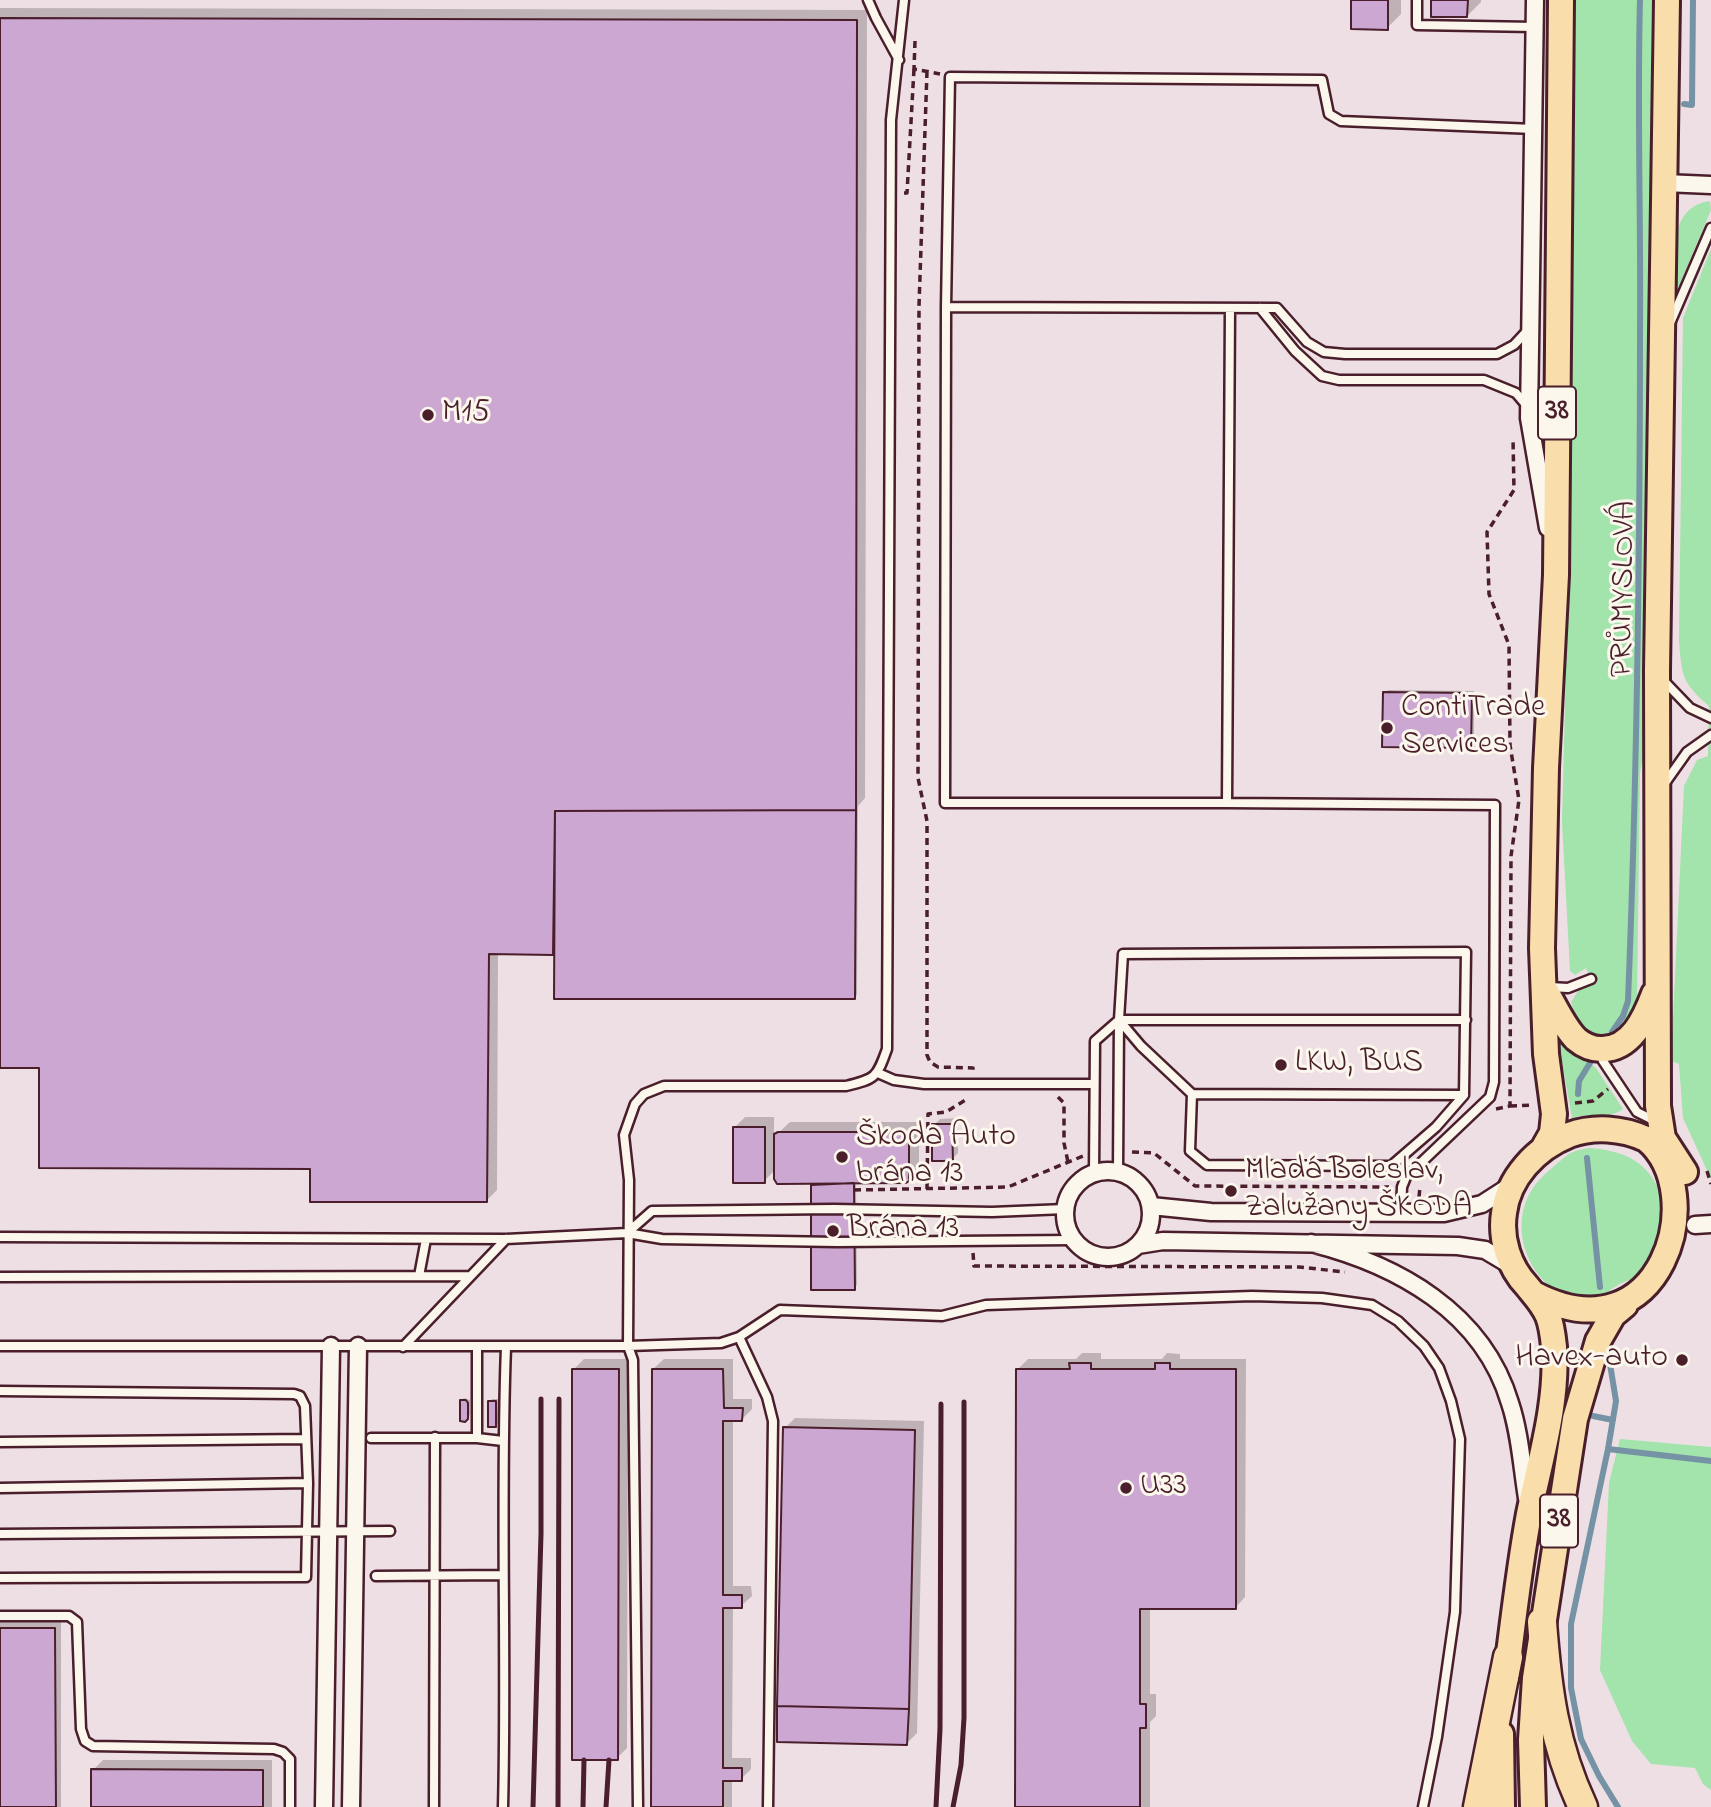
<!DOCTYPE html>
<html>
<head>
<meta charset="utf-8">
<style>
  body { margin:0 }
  canvas { display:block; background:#eddfe4 }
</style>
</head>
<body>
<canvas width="1711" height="1807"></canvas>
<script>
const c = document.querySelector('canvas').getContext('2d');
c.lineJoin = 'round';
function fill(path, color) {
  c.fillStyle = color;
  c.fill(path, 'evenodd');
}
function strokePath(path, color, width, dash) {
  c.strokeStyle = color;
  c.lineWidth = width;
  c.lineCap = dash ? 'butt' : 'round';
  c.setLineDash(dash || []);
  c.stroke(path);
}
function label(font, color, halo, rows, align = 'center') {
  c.font = font + ' "Indie Flower",sans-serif';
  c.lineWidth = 6;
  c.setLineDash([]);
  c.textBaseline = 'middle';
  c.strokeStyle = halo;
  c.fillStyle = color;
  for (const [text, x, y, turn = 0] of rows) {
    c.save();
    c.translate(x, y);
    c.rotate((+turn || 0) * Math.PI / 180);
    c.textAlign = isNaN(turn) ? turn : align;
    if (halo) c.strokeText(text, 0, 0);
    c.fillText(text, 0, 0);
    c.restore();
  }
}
fill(new Path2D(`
  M1575 0H1652L1645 743 1640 773 1637 997C1630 1026 1628 1029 1600 1040 1579 1031 1577 1023 1571 1002L1578 991 1592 983 1586 968 1575 975 1570 971 1562 822 1567 626Z
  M1710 201 1711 210 1679 286H1674C1675 255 1668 207 1710 201Z
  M1711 249V1179L1683 1118 1679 1064 1671 1061 1684 786 1697 760 1708 756 1709 706C1682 683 1682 676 1679 642L1683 318Z
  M1560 1036 1596 1068 1623 1109C1604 1122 1593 1111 1572 1118L1560 1050Z
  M1590 1148C1643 1152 1659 1176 1670 1224L1641 1276C1623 1282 1610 1286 1599 1303 1588 1300 1573 1299 1562 1294 1526 1276 1510 1226 1531 1191 1537 1181 1545 1174 1553 1167 1569 1154 1569 1151 1590 1148Z
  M1620 1439 1711 1447V1790L1703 1784 1695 1768 1651 1764 1632 1741 1600 1670 1609 1483Z`), '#a3e3ac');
fill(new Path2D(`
  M1353 0H1401V14L1387 28Z
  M1433 0H1481V2L1467 16Z
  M0 8 867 10 865 798 858 806 857 995 854 997 556 950 553 953 498 952 497 1190 487 1200 312 1167 41 1066H0Z
  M1388 690 1474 691V743L1471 746 1385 693Z
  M745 1117H774V1137L790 1122H917L919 1124V1169L908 1180 856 1182 857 1285 854 1288 813 1185 816 1182 776 1169 764 1181 735 1127Z
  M958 1118V1153L952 1159 934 1125 940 1119Z
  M1082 1353H1101V1359H1162L1167 1353 1180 1354V1359H1246L1245 1597 1235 1608 1150 1607V1694H1156V1716L1150 1722V1807H1017L1018 1369 1028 1359H1076Z
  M584 1359H628L627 1748 617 1758 574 1369Z
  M664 1359H733V1399H752V1409L742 1419H733V1586H751L752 1596 741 1606H733L732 1758H751V1769L741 1779H732V1807H653V1369Z
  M464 1398 470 1400V1415L464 1420 462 1400Z
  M492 1399H498V1423L495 1426 489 1402Z
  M795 1418 924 1421 917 1733 906 1744 785 1428Z
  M0 1622H61V1807H0Z
  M103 1760H272V1807H93V1770Z`), '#0003');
strokePath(new Path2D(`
  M1684 104 1692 105 1693 0
  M1612 1032 1623 1016 1628 1001C1637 777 1640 553 1640 328 1641 219 1637 110 1640 0
  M1578 1094 1579 1081 1590 1063
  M1587 1158 1600 1287
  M1593 1416 1613 1420
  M1608 1449 1616 1401 1610 1364
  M1618 1807 1599 1776 1581 1739 1571 1688V1624L1608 1449 1711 1461`), '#7692a5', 6);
const building = new Path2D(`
  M1351 0H1388V30L1351 29Z
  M1431 0H1468L1467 17H1431Z
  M0 18 857 20 856 810 555 811 553 955 489 954 487 1202H310V1169L39 1168V1068H0Z
  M1383 692 1472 693 1471 748 1382 747Z
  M856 810 855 999H554L555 811Z
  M932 1124H952L953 1161H932Z
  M733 1127H765V1183H733Z
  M778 1132H906L909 1134V1181L906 1183 777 1184 774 1179V1134Z
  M854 1183 855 1290H811V1185Z
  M1069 1363H1091V1369H1155V1363H1170V1369H1236V1609H1140V1704H1146V1728H1140V1807H1015L1016 1369H1070Z
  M572 1369H619L618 1760H572Z
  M652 1369H723L724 1408H743L742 1421H723V1595H742V1608H723V1768H742V1781H723V1807H651Z
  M460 1400H466L468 1403V1419L465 1422 460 1421Z
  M488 1401H496V1427H488Z
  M783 1427 915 1430 909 1709 777 1706Z
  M0 1628H55L56 1807H0Z
  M777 1706 909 1709 907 1745 777 1742Z
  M91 1769 263 1770V1807H91Z`);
fill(building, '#cba7d1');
strokePath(building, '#4a1f2b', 2);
const service = new Path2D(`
  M868 0 876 18 899 60
  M1417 0V25L1535 27
  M946 307 945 803H1227
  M1230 308 1227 803 1495 805 1494 1082 1490 1097 1406 1177 1402 1187 1401 1213
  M1260 308 1295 351 1322 376 1339 380H1484L1516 393 1527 406
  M1671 321 1711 228
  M1528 330 1514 345 1497 354H1345L1324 352 1307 342 1277 308 946 307 950 77 1322 80 1329 114 1341 121 1534 129
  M1665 682 1690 708 1711 718
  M1665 783 1687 752 1711 735
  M1549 987 1568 988 1591 979
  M1119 1020 1141 1046 1192 1094 1464 1095 1466 952 1123 954 1119 1020H1466
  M1603 1061 1637 1112 1655 1121
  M878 1073 894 1080 924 1084H1094
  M1192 1094 1190 1151 1207 1165 1391 1166 1436 1127 1464 1095
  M1118 1171 1119 1020
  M1094 1173 1095 1041 1119 1020
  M627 1233 652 1211 834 1209 992 1212 1065 1209
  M0 1237 506 1239 627 1233 662 1239 837 1242 1073 1240
  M419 1276 426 1239
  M0 1277 470 1276
  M739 1337 767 1397 773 1421 768 1807
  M0 1346H628L721 1343 739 1337 780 1310 942 1316 986 1305 1252 1296 1322 1298 1372 1305 1398 1321 1424 1346 1439 1368 1451 1401 1460 1439 1455 1612 1437 1737 1423 1807
  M403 1347 506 1239
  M477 1347V1438
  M0 1391 294 1394 300 1396 305 1406 308 1483 306 1577 0 1578
  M371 1438H477L503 1441
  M0 1442 306 1439
  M0 1488 308 1483
  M0 1534 390 1531
  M376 1576 503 1575
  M0 1616H69L77 1622 81 1729 85 1741 93 1746 274 1749 283 1752 290 1759V1807
  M434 1807 435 1437
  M503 1807C507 1654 500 1501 506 1347
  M638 1807 633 1360 628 1346 629 1180 624 1135 635 1104 644 1094 664 1086H846C876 1079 877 1077 887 1049L891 120 904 0`);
const minor = new Path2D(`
  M1535 0 1529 418 1548 528
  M1664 183 1711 185
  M1065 1214a43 43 0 1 1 86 0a43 43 0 1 1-86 0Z
  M1151 1206 1211 1212 1444 1213 1482 1204 1510 1186
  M1695 1225 1711 1224
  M1311 1243C1398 1265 1483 1312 1510 1403 1520 1433 1522 1467 1527 1498
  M1138 1245 1163 1241 1458 1246 1485 1250 1512 1266
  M324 1807 331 1346
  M351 1807 358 1346`);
const primary = new Path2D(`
  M1667 0 1657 670 1658 1106 1663 1138 1685 1172
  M1544 988C1554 1004 1563 1026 1576 1039 1583 1045 1592 1049 1601 1049 1631 1050 1645 1018 1654 994
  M1543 1149 1552 1133 1554 1114 1546 1054 1542 948 1546 768 1556 575 1561 0
  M1506 1677C1513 1623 1519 1568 1529 1514 1540 1460 1558 1403 1554 1347 1553 1337 1552 1326 1548 1316 1543 1304 1535 1296 1527 1286 1509 1267 1500 1239 1504 1213 1508 1178 1536 1148 1569 1135 1594 1126 1622 1128 1646 1139 1711 1192 1662 1361 1534 1294
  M1501 1734 1502 1807
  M1533 1807 1531 1740 1535 1678 1575 1419 1598 1341 1613 1315 1625 1305`);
const motorway = new Path2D(`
  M1542 1622C1547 1689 1554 1746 1583 1807
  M1478 1807 1508 1657`);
strokePath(service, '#4a1f2b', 13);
strokePath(minor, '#4a1f2b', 21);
strokePath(primary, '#4a1f2b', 30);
strokePath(motorway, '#4a1f2b', 33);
strokePath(new Path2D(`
  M915 41 914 69 940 74
  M927 71 919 306 918 778 927 821V1055L930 1062 938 1067 973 1068V1070
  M904 193H907L914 69
  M1058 1097 1064 1103V1143L1068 1162
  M1575 1103 1593 1101 1608 1089
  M1510 1106 1532 1105
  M1496 1109 1510 1106 1511 856 1519 800 1510 745 1509 645 1489 594 1487 532 1514 490 1513 438
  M1132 1152 1154 1153 1195 1186 1389 1187
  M1707 1171 1711 1184
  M927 1189 928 1114 946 1112 967 1099
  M854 1190 1008 1187 1083 1156
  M1419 1197 1420 1187
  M973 1253 974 1266 1299 1267 1345 1272`), '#4a1f2b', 3.5, [7, 5]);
strokePath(service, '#fbf7ec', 8);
strokePath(minor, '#fbf7ec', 16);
strokePath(primary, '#f9deab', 24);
strokePath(motorway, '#f9deab', 28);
strokePath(new Path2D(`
  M533 1807 541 1534V1399
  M558 1807 559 1399
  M583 1807 584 1760
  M606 1807 609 1760
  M936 1807 940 1729 941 1404
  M953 1807 961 1765 964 1718V1402`), '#4a1f2b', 5);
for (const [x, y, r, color] of [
  [428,415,7,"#4a1f2b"],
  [1387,728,7,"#4a1f2b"],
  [1281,1065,7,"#4a1f2b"],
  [842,1157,7,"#4a1f2b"],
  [1231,1191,7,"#4a1f2b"],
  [833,1231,7,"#4a1f2b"],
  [1682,1360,7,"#4a1f2b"],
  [1126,1488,7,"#4a1f2b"]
]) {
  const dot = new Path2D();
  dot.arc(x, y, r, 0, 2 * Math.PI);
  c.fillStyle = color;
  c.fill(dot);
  strokePath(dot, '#fbf7ec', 2.5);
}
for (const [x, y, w] of [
  [1557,413,38],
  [1559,1521,38]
]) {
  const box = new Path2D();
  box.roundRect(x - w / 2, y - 26.5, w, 53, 5);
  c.fillStyle = '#fbf7ec';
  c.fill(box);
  strokePath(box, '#4a1f2b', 2);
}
label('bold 30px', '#4a1f2b', null, [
  ["38",1557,413],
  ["38",1559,1521]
]);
label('32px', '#4a1f2b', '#fbf7ec', [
  ["M15",442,415],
  ["ContiTrade",1401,710],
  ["Services",1401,747],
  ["LKW, BUS",1295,1065],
  ["Škoda Auto",856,1139],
  ["brána 13",856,1176],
  ["Mladá Boleslav,",1245,1173],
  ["Zalužany ŠKODA",1245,1210],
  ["Brána 13",847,1231],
  ["Havex-auto",1668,1360,"right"],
  ["U33",1140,1488]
], 'left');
label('32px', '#4a1f2b', '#fbf7ec', [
  ["PRŮMYSLOVÁ",1626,589,-89]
]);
</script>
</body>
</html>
